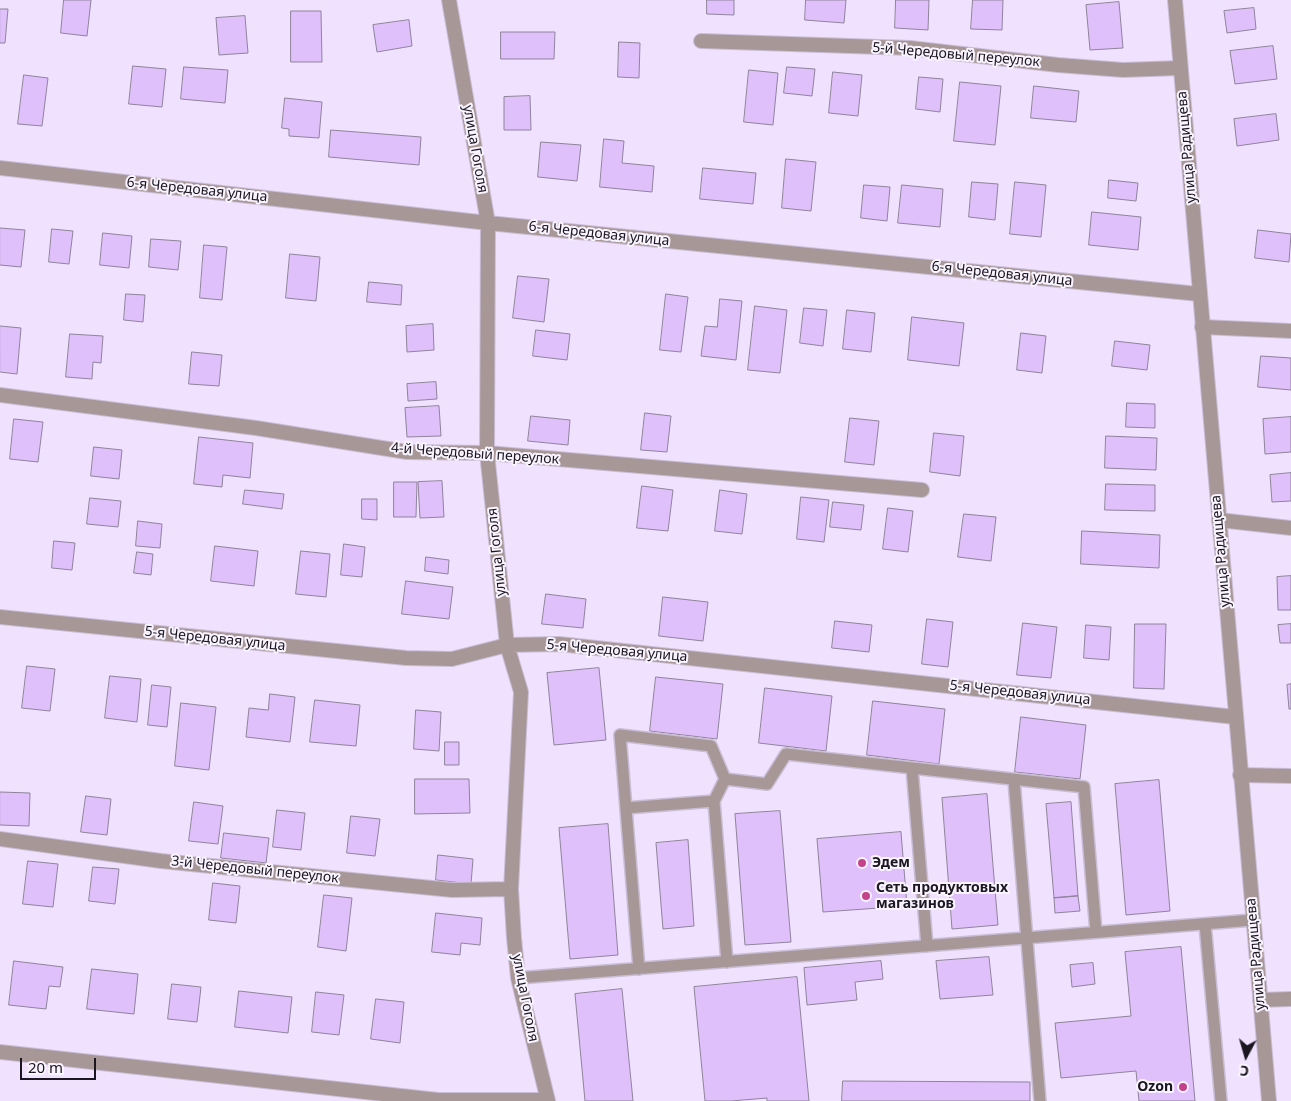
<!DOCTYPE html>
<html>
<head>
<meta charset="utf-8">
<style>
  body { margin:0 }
  #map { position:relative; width:1291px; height:1101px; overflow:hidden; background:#f0e2fe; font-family:"Noto Sans",sans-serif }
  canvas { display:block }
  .north { position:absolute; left:1221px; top:1031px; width:50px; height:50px; -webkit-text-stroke:4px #f9f4ff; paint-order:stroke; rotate:186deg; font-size:14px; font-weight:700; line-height:20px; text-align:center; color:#1b1620 }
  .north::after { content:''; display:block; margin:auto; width:18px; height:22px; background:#1b1620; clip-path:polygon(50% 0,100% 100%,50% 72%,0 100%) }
  .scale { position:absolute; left:20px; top:1058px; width:76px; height:22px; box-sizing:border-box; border:2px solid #1b1620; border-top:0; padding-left:6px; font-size:15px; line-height:18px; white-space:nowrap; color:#1b1620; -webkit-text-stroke:4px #f9f4ff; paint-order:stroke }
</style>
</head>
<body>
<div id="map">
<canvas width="1291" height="1101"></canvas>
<div class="north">С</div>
<div class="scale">20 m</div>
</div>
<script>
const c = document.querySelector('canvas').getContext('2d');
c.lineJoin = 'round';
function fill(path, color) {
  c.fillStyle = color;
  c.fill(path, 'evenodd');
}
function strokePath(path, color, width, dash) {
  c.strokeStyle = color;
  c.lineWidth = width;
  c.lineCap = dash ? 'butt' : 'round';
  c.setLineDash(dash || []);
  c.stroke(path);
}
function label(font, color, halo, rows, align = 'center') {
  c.font = font + ' "Noto Sans",sans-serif';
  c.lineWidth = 4;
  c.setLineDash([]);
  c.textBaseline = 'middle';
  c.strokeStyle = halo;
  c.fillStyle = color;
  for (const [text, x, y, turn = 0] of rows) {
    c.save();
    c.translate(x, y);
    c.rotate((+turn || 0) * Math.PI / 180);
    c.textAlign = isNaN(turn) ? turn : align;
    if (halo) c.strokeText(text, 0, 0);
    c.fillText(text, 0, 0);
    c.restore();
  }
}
const building = new Path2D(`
  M64 0H91L87 36 61 33Z
  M707 0H734V15L707 14Z
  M806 0H846L844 23 805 20Z
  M896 0H929L928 30 895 28Z
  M973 0H1003L1002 30 971 29Z
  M1119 2 1123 48 1090 50 1086 5Z
  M1254 8 1256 29 1227 33 1224 11Z
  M0 9H8L5 43H0Z
  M291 11H321L322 62H291Z
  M245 16 248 53 219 55 216 18Z
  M409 20 412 46 377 52 373 25Z
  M501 32H555L554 59H501Z
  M619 42 640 43 639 78 618 77Z
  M1273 46 1277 79 1235 84 1230 51Z
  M133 66 166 69 162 107 129 104Z
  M184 67 228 70 225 103 181 99Z
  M787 67 815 69 812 96 784 93Z
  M749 70 778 73 773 125 744 122Z
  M833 72 862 75 858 116 829 113Z
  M24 75 48 78 42 126 18 124Z
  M919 77 943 79 940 112 916 109Z
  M960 82 1001 86 995 145 954 141Z
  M1034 86 1079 91 1076 122 1031 118Z
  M530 96 531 130H504V97Z
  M285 98 322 102 319 138 289 136V129L282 128Z
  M1276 114 1279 140 1237 146 1234 119Z
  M331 130 421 137 419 165 329 157Z
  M604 139 624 141 622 163 654 166 652 192 600 187Z
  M541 142 581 145 577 181 538 177Z
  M786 159 816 162 811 211 782 208Z
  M703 168 756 173 753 204 700 199Z
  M1109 180 1138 183 1136 201 1108 198Z
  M972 182 998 184 995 220 969 217Z
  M1015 182 1046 185 1041 237 1010 234Z
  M864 185 890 187 887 221 861 218Z
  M902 185 943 189 940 227 898 223Z
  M1092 212 1141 217 1138 250 1089 245Z
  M0 228 25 230 21 267 0 265Z
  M52 229 73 231 69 264 49 262Z
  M1258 230 1291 234 1289 262 1255 258Z
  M103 233 132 236 129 268 100 265Z
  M151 239 181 241 178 270 149 267Z
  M204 245 227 247 222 300 200 298Z
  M290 254 320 257 316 301 286 298Z
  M518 276 549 279 544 322 513 318Z
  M369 282 402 285 401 305 367 302Z
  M126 294 145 295 143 322 124 320Z
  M666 294 688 297 681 352 660 350Z
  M720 299 742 301 736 360 701 356 705 326 717 327Z
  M755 306 787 310 780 373 748 370Z
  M804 308 827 310 823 346 800 343Z
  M847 310 875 313 871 352 843 349Z
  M912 317 964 323 959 366 908 360Z
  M433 324 434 350 407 352 406 326Z
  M0 326 21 328 17 374 0 372Z
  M536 330 570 334 567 360 533 356Z
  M1021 333 1046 336 1042 373 1017 370Z
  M70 334 103 336 101 363 93 362 92 379 66 377Z
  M1115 341 1150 345 1147 370 1112 366Z
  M192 352 222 355 219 386 189 384Z
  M1261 356 1291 358V390L1258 387Z
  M436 382 437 399 408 401 407 384Z
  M1127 403 1155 404V428L1126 427Z
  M439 406 441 436 407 437 405 408Z
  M645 413 671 416 667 452 641 450Z
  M531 416 570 420 568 445 528 441Z
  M1291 417V452L1265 454 1263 419Z
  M850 418 879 421 874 465 845 462Z
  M14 419 43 422 38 462 10 459Z
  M934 433 964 436 960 476 930 472Z
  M1106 436 1157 438 1156 470 1105 468Z
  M199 437 253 443 250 478 223 475 222 487 194 484Z
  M94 447 122 450 119 479 91 476Z
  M1291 473V501L1272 502 1270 475Z
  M442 481 444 517 420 518 418 482Z
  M394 482H417L416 517H394Z
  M1106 484 1155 485V511L1105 510Z
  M642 486 673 490 668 531 637 528Z
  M245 490 284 494 282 509 243 504Z
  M720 490 747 494 742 534 715 531Z
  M801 497 829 500 824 542 797 539Z
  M90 498 121 501 118 527 87 524Z
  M362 499H377V520L362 519Z
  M833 502 864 505 861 530 830 527Z
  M888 508 913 511 908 552 883 549Z
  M964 514 996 517 991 561 958 557Z
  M138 521 162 524 160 548 136 546Z
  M1082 531 1160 535 1159 568 1081 564Z
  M54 541 75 543 72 570 52 568Z
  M344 544 365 547 362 577 341 575Z
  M215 546 258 551 254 586 211 581Z
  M301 551 330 554 326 597 296 594Z
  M137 552 153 554 151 575 134 573Z
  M426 557 449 560 448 574 425 571Z
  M1291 576V610H1278L1277 577Z
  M406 581 453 587 449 619 402 614Z
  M546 594 586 599 583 628 542 624Z
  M663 597 708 602 703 641 659 636Z
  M927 619 953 622 948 667 922 664Z
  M835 621 872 625 869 652 832 648Z
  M1023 623 1057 627 1051 678 1017 675Z
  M1135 624H1166L1164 689 1134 688Z
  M1291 624V643H1280L1278 625Z
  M1086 625 1111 627 1109 660 1084 658Z
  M27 666 55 669 50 711 22 708Z
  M599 668 606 740 554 745 547 673Z
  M110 676 141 679 137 722 105 718Z
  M656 677 723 684 717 739 650 731Z
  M1291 684V709H1289L1287 685Z
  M152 685 171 687 167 727 148 725Z
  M765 688 832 696 826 751 759 743Z
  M270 694 295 697 290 742 246 737 249 708 268 710Z
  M315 700 360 705 356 746 310 742Z
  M873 701 945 709 939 764 867 755Z
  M181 703 216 707 209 770 175 766Z
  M416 710 441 712 439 751 414 749Z
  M1021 717 1086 725 1080 779 1015 772Z
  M445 742H459V765H445Z
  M415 779H469L470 813 415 814Z
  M1159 780 1170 911 1126 915 1115 784Z
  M0 792 30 793 29 826 0 825Z
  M987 794 998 925 952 929 942 798Z
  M86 796 111 799 107 835 81 832Z
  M194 802 223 806 218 844 189 841Z
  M1071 802 1078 896 1054 898 1046 804Z
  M277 810 305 813 301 850 273 847Z
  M780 811 791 942 745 945 735 814Z
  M351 816 380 819 375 856 347 853Z
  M608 824 618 955 570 959 559 828Z
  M901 832 907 906 823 912 817 839Z
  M224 833 269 838 266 863 221 858Z
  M688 840 694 926 663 929 656 843Z
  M438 855 473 859 471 884 436 880Z
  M28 861 58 864 53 907 23 904Z
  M93 867 119 869 115 904 89 901Z
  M213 883 240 886 236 923 209 920Z
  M324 895 352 898 346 951 318 947Z
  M1078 896 1080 911 1055 913 1054 898Z
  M436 913 482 918 480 945 461 943 460 955 432 952Z
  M1181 947 1195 1101H1139L1136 1071 1061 1078 1055 1023 1131 1016 1125 952Z
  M989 957 993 995 940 999 936 961Z
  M14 961 63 967 60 987 49 986 46 1009 9 1005Z
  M881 961 883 979 855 982 857 1000 807 1005 804 968Z
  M1093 963 1095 984 1072 987 1070 965Z
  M92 969 138 974 134 1014 87 1009Z
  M797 977 809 1101H767V1098L731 1101H705L694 987Z
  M172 984 201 987 197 1022 168 1019Z
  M622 989 633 1101H585L575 994Z
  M239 991 292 997 288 1033 235 1027Z
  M316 992 344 995 339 1035 312 1032Z
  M376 999 404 1002 400 1043 371 1039Z
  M843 1081 1030 1082V1101H842Z`);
fill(building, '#dfc0fb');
strokePath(building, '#8f839b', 1);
const service = new Path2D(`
  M912 768 927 946
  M725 779 714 801 727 962
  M1014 780 1040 1101
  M626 808 714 801
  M1205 924 1221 1101
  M639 969 620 735 711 746 725 779 767 784 786 754 1084 787 1096 932
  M518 978 1253 920`);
const minor = new Path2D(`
  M449 0 488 223 487 453 507 645 521 692 511 889 514 938 518 978 548 1101
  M701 41 910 48 1058 65 1123 70 1180 68
  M0 168 488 223 1199 294
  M1202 327 1291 331
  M0 395 256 428 407 452 487 453 922 490
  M1219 520 1291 528
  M0 617 406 658 452 659 507 645 559 644 1235 717
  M1240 775 1291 776
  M0 839 161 861 452 890 511 889
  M1260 1000 1291 999
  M0 1052 438 1100H548`);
const tertiary = new Path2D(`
  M1175 0 1269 1101`);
strokePath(service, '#cabdd6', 14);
strokePath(minor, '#cabdd6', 16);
strokePath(tertiary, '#cabdd6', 16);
strokePath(service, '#a79897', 11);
strokePath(minor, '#a79897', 14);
strokePath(tertiary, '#a79897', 14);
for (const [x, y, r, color] of [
  [862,863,5,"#c44289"],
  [866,896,5,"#c44289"],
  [1183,1087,5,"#c44289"]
]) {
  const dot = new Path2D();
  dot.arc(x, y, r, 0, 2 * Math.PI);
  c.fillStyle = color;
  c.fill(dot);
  strokePath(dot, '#f9f4ff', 2);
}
label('14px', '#1b1620', '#f9f4ff', [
  ["5-й Чередовый переулок",956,55,5],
  ["улица Радищева",1187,147,-95],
  ["улица Гоголя",475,149,80],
  ["6-я Чередовая улица",197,190,6],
  ["6-я Чередовая улица",599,234,6],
  ["6-я Чередовая улица",1002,274,6],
  ["4-й Чередовый переулок",475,454,4],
  ["улица Радищева",1221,551,-95],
  ["улица Гоголя",497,552,-96],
  ["5-я Чередовая улица",215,639,6],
  ["5-я Чередовая улица",617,651,5],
  ["5-я Чередовая улица",1020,693,6],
  ["3-й Чередовый переулок",255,870,6],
  ["улица Радищева",1256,954,-95],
  ["улица Гоголя",525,998,79]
]);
label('bold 14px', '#1b1620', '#f9f4ff', [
  ["Эдем",872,863],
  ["Сеть продуктовых",876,888],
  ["магазинов",876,904],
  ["Ozon",1173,1087,"right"]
], 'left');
</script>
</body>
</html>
